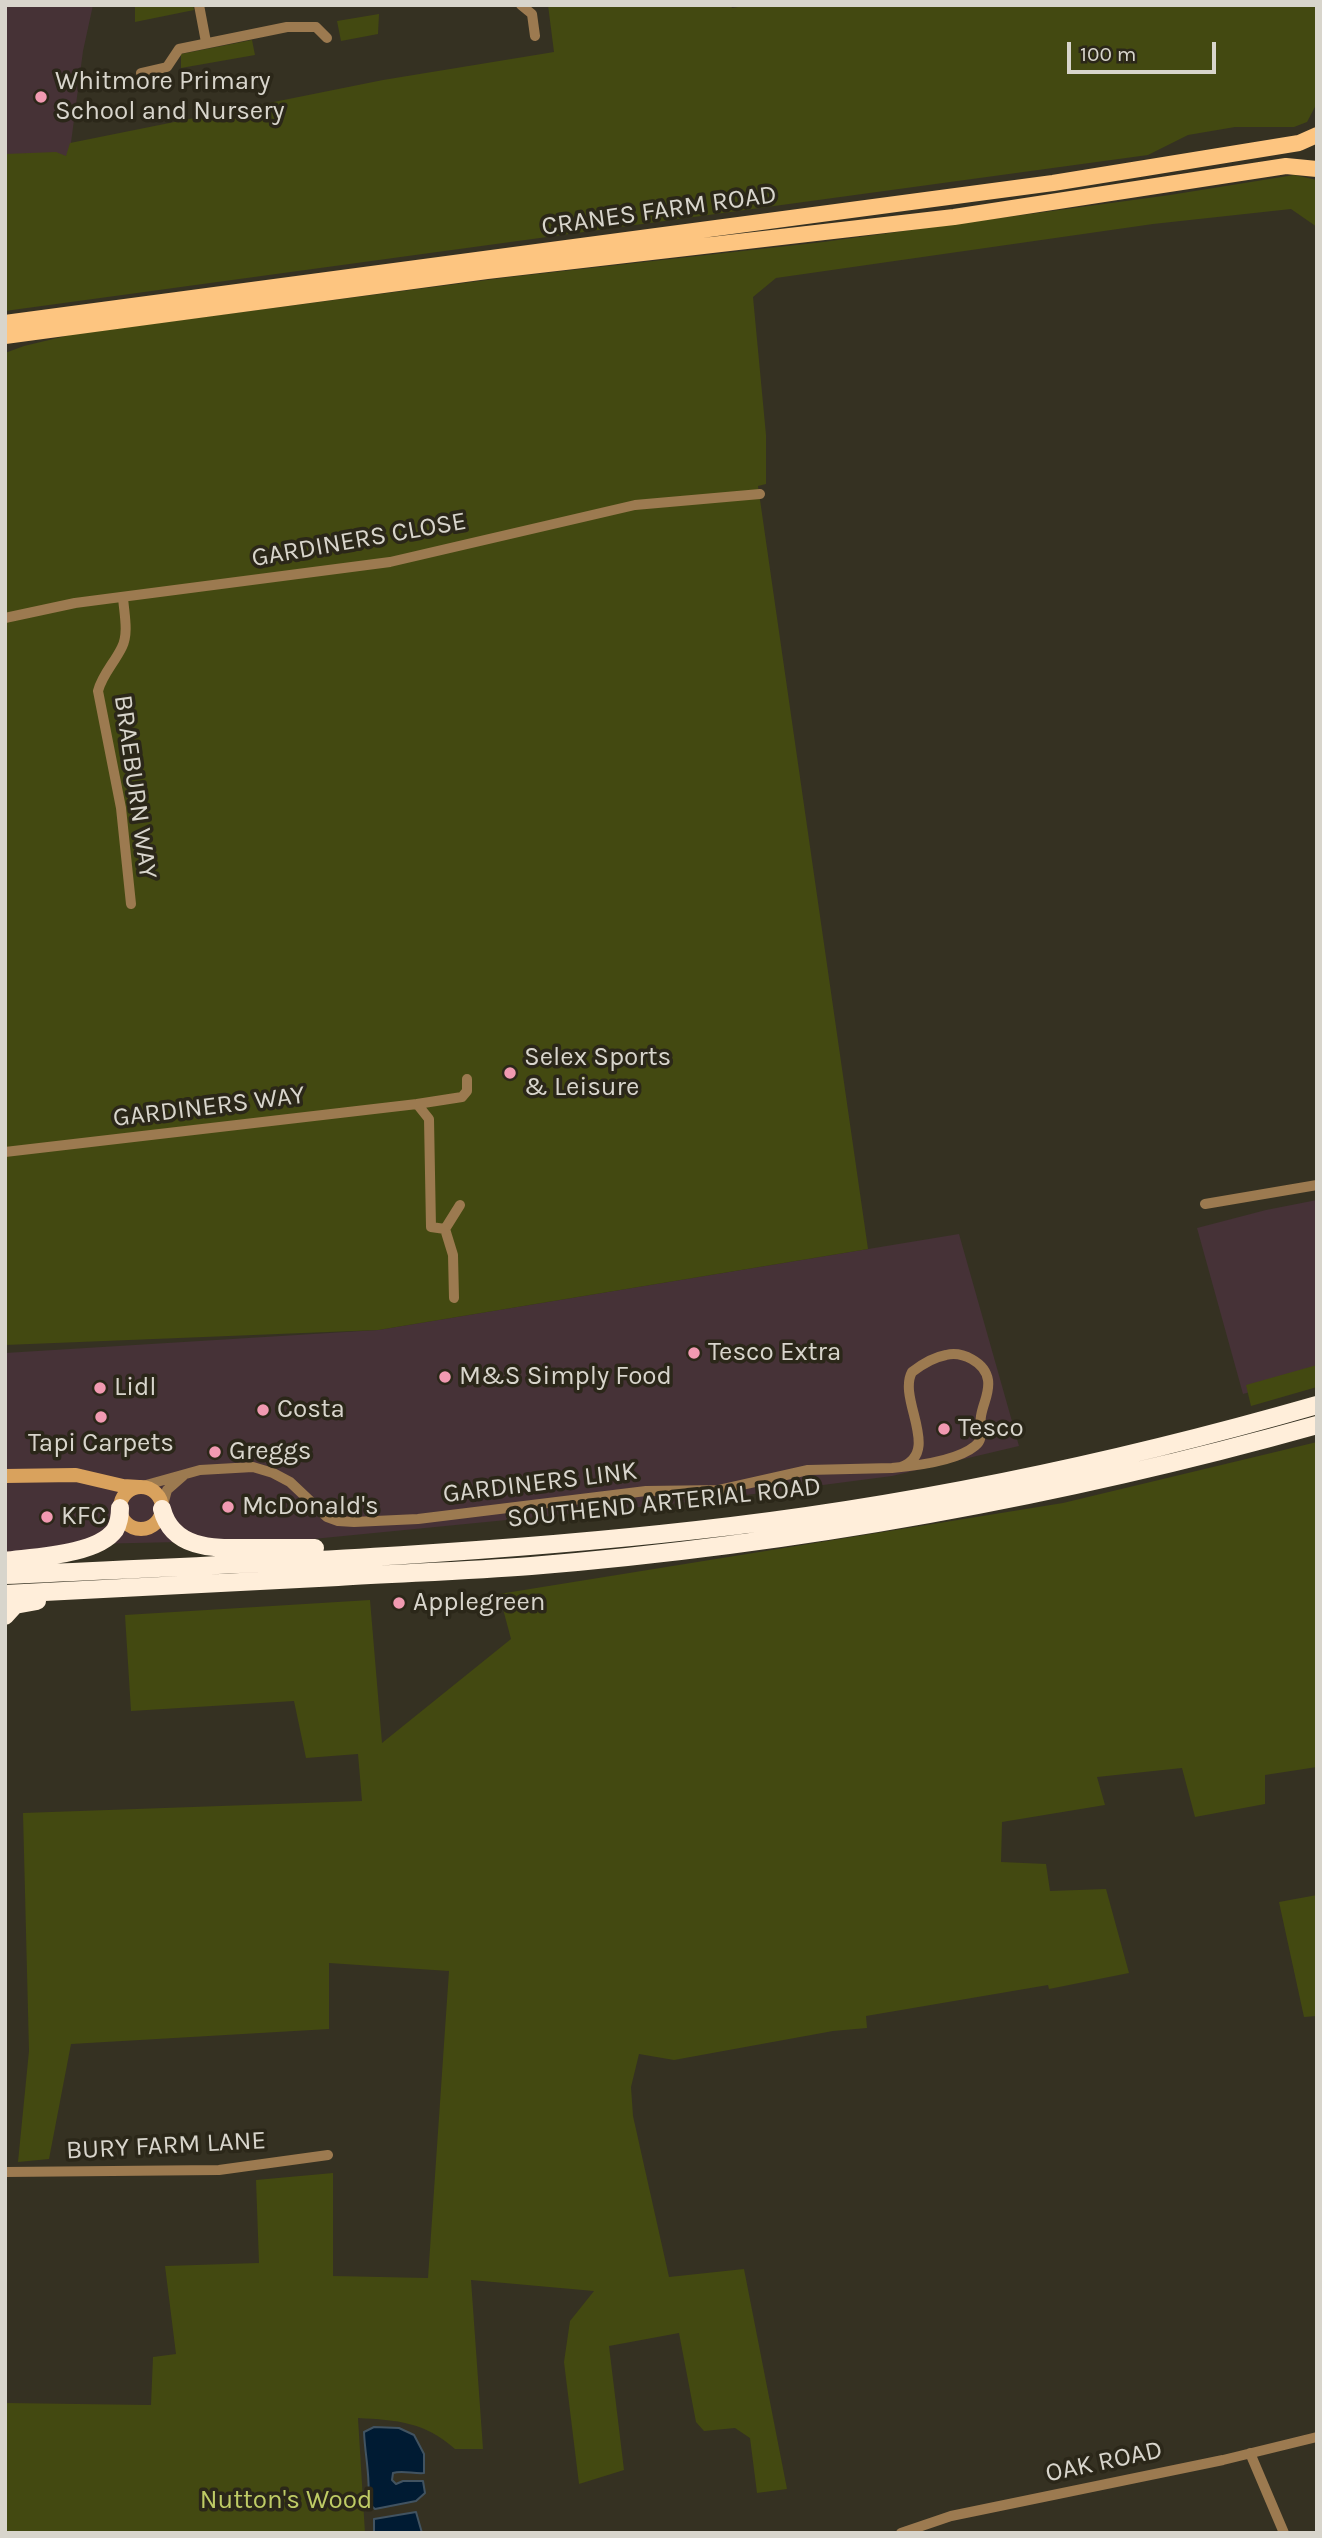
<!DOCTYPE html>
<html>
<head>
<meta charset="utf-8">
<style>
  body { margin:0 }
  #map { position:relative; width:1322px; height:2538px; overflow:hidden; background:#353122; font-family:Karla,sans-serif }
  canvas { display:block }
  .frame { position:absolute; inset:0; border:7px solid #d8d5cc; pointer-events:none }
  .scale { position:absolute; left:1067px; top:42px; width:149px; height:32px; box-sizing:border-box; border:4px solid #d8d5cc; border-top:0; padding-left:9px; font-size:21px; line-height:24px; white-space:nowrap; color:#d8d5cc; -webkit-text-stroke:5px #2b2719; paint-order:stroke }
</style>
</head>
<body>
<div id="map">
<canvas width="1322" height="2538"></canvas>
<div class="frame"></div>
<div class="scale">100 m</div>
</div>
<script>
const c = document.querySelector('canvas').getContext('2d');
c.lineJoin = 'round';
function fill(path, color) {
  c.fillStyle = color;
  c.fill(path, 'evenodd');
}
function strokePath(path, color, width, dash) {
  c.strokeStyle = color;
  c.lineWidth = width;
  c.lineCap = dash ? 'butt' : 'round';
  c.setLineDash(dash || []);
  c.stroke(path);
}
function label(font, color, halo, rows, align = 'center') {
  c.font = font + ' Karla,sans-serif';
  c.lineWidth = 7;
  c.setLineDash([]);
  c.textBaseline = 'middle';
  c.strokeStyle = halo;
  c.fillStyle = color;
  for (const [text, x, y, turn = 0] of rows) {
    c.save();
    c.translate(x, y);
    c.rotate((+turn || 0) * Math.PI / 180);
    c.textAlign = isNaN(turn) ? turn : align;
    if (halo) c.strokeText(text, 0, 0);
    c.fillText(text, 0, 0);
    c.restore();
  }
}
fill(new Path2D(`
  M1317 1200V1374L1243 1394 1197 1228 1266 1210Z
  M959 1234 1019 1446 892 1476 700 1501 313 1539 90 1544 5 1553V1353L378 1330Z`), '#463237');
fill(new Path2D(`
  M5 5H93L83 51 69 158 5 274Z`), '#463236');
fill(new Path2D(`
  M135 5H193L194 10 135 22Z
  M548 5H731L732 8 750 5H1317V103L1307 122 1294 127H1235L1188 135 1148 155 5 311V154L56 152 66 156 70 143 383 80 554 52Z
  M379 14 378 34 341 41 337 21Z
  M252 40 255 55 181 68V54Z
  M1294 175 1317 180V227L1291 209 1153 224 776 278 753 297 766 435V484L758 486 868 1249 378 1330 5 1345V353L24 346 74 334 510 277 823 242 1170 195Z
  M1317 1365V1387L1251 1406 1246 1385Z
  M1317 1442V1767L1265 1775V1804L1195 1817 1182 1768 1097 1777 1105 1805 1002 1822 1001 1862 1046 1864 1050 1891 1106 1889 1129 1973 1049 1989 1048 1985 866 2016 867 2028 833 2031 674 2060 639 2054 631 2087 633 2116 669 2277 744 2269 787 2489 757 2493 750 2438 735 2428 704 2431 696 2422 679 2333 609 2346 624 2470 579 2484 564 2362 570 2321 594 2291 471 2280 483 2449H455C425 2422 397 2420 358 2418L365 2533H5V2403L151 2405 153 2357 176 2354 165 2266 259 2263 256 2180 333 2173V2276L428 2278 449 1971 329 1963V2029L71 2044 49 2159 18 2162 29 2051 23 1813 362 1801 358 1754 306 1758 294 1701 131 1711 125 1615 370 1600 382 1743 511 1639 499 1594 1063 1503Z
  M1317 1895V2016L1304 2017 1279 1902Z`), '#434911');
const water = new Path2D(`
  M374 2427 399 2428 414 2435 424 2454V2473C414 2474 402 2470 393 2473L392 2480 396 2484 403 2481H423L425 2493 416 2501 375 2509 368 2503C371 2479 365 2456 364 2432Z
  M416 2512 422 2533H374V2519Z`);
fill(water, '#001b33');
strokePath(water, '#415361', 2);
strokePath(new Path2D(`
  M199 5 206 42
  M521 5 532 14 535 36
  M141 73 167 67 179 49 287 27H316L327 38
  M123 597C124 613 129 633 122 647 115 662 102 675 98 691L121 808 131 904
  M5 618 75 603 390 562 635 505 760 494
  M417 1104 462 1097 467 1091V1079
  M5 1152 417 1104 429 1119 431 1227 445 1229 460 1205
  M1205 1204 1317 1185
  M445 1229 453 1255 454 1298
  M139 1487 200 1470 253 1467 273 1473 290 1482 327 1517 338 1521 354 1522 418 1519 646 1491 719 1490 808 1470 892 1468C915 1466 957 1461 975 1446 985 1438 979 1427 981 1416 983 1403 990 1393 988 1380 985 1362 962 1351 946 1355 935 1357 921 1365 912 1372 897 1399 942 1452 901 1467
  M162 1509 167 1490 183 1476
  M5 2172 219 2170 328 2155
  M1250 2453 1284 2533
  M901 2533 951 2516 1223 2460 1317 2437`), '#9c7a50', 10);
strokePath(new Path2D(`
  M5 1476 76 1475 123 1486 139 1487
  M120 1508a21 21 0 1 1 42 0a21 21 0 1 1-42 0Z`), '#d9a25d', 14);
strokePath(new Path2D(`
  M5 323 1053 183 1299 143 1317 135
  M5 336 487 271 954 217 1286 166 1317 169`), '#fdc580', 16);
strokePath(new Path2D(`
  M162 1509C173 1552 219 1548 254 1548 275 1548 295 1548 315 1548
  M5 1561C34 1557 97 1555 115 1530 119 1523 120 1516 120 1508
  M5 1575C236 1564 467 1556 697 1530 906 1507 1115 1463 1317 1405
  M5 1594C116 1588 227 1582 338 1577 402 1573 467 1571 531 1566 797 1544 1060 1497 1317 1425
  M5 1616 15 1605 37 1601`), '#ffeeda', 18);
for (const [x, y, r, color] of [
  [41,97,7,"#f19ab1"],
  [510,1073,7,"#f19ab1"],
  [694,1353,7,"#f19ab1"],
  [445,1377,7,"#f19ab1"],
  [100,1388,7,"#f19ab1"],
  [263,1410,7,"#f19ab1"],
  [101,1417,7,"#f19ab1"],
  [944,1429,7,"#f19ab1"],
  [215,1452,7,"#f19ab1"],
  [228,1507,7,"#f19ab1"],
  [47,1517,7,"#f19ab1"],
  [399,1603,7,"#f19ab1"]
]) {
  const dot = new Path2D();
  dot.arc(x, y, r, 0, 2 * Math.PI);
  c.fillStyle = color;
  c.fill(dot);
  strokePath(dot, '#2b2719', 2.5);
}
label('26px', '#d8d5cc', '#2b2719', [
  ["Whitmore Primary",55,82],
  ["School and Nursery",55,112],
  ["Selex Sports",524,1058],
  ["& Leisure",524,1088],
  ["Tesco Extra",708,1353],
  ["M&S Simply Food",459,1377],
  ["Lidl",114,1388],
  ["Costa",277,1410],
  ["Tesco",958,1429],
  ["Tapi Carpets",101,1444,"center"],
  ["Greggs",229,1452],
  ["McDonald's",242,1507],
  ["KFC",61,1517],
  ["Applegreen",413,1603]
], 'left');
label('26px', '#d8d5cc', '#2b2719', [
  ["CRANES FARM ROAD",659,211,-8],
  ["GARDINERS CLOSE",359,540,-10],
  ["BRAEBURN WAY",135,787,82],
  ["GARDINERS WAY",209,1107,-7],
  ["GARDINERS LINK",540,1483,-7],
  ["SOUTHEND ARTERIAL ROAD",664,1503,-6],
  ["BURY FARM LANE",166,2146,-3],
  ["OAK ROAD",1104,2462,-12]
]);
label('26px', '#becb65', '#2b2719', [
  ["Nutton's Wood",286,2501]
]);
</script>
</body>
</html>
